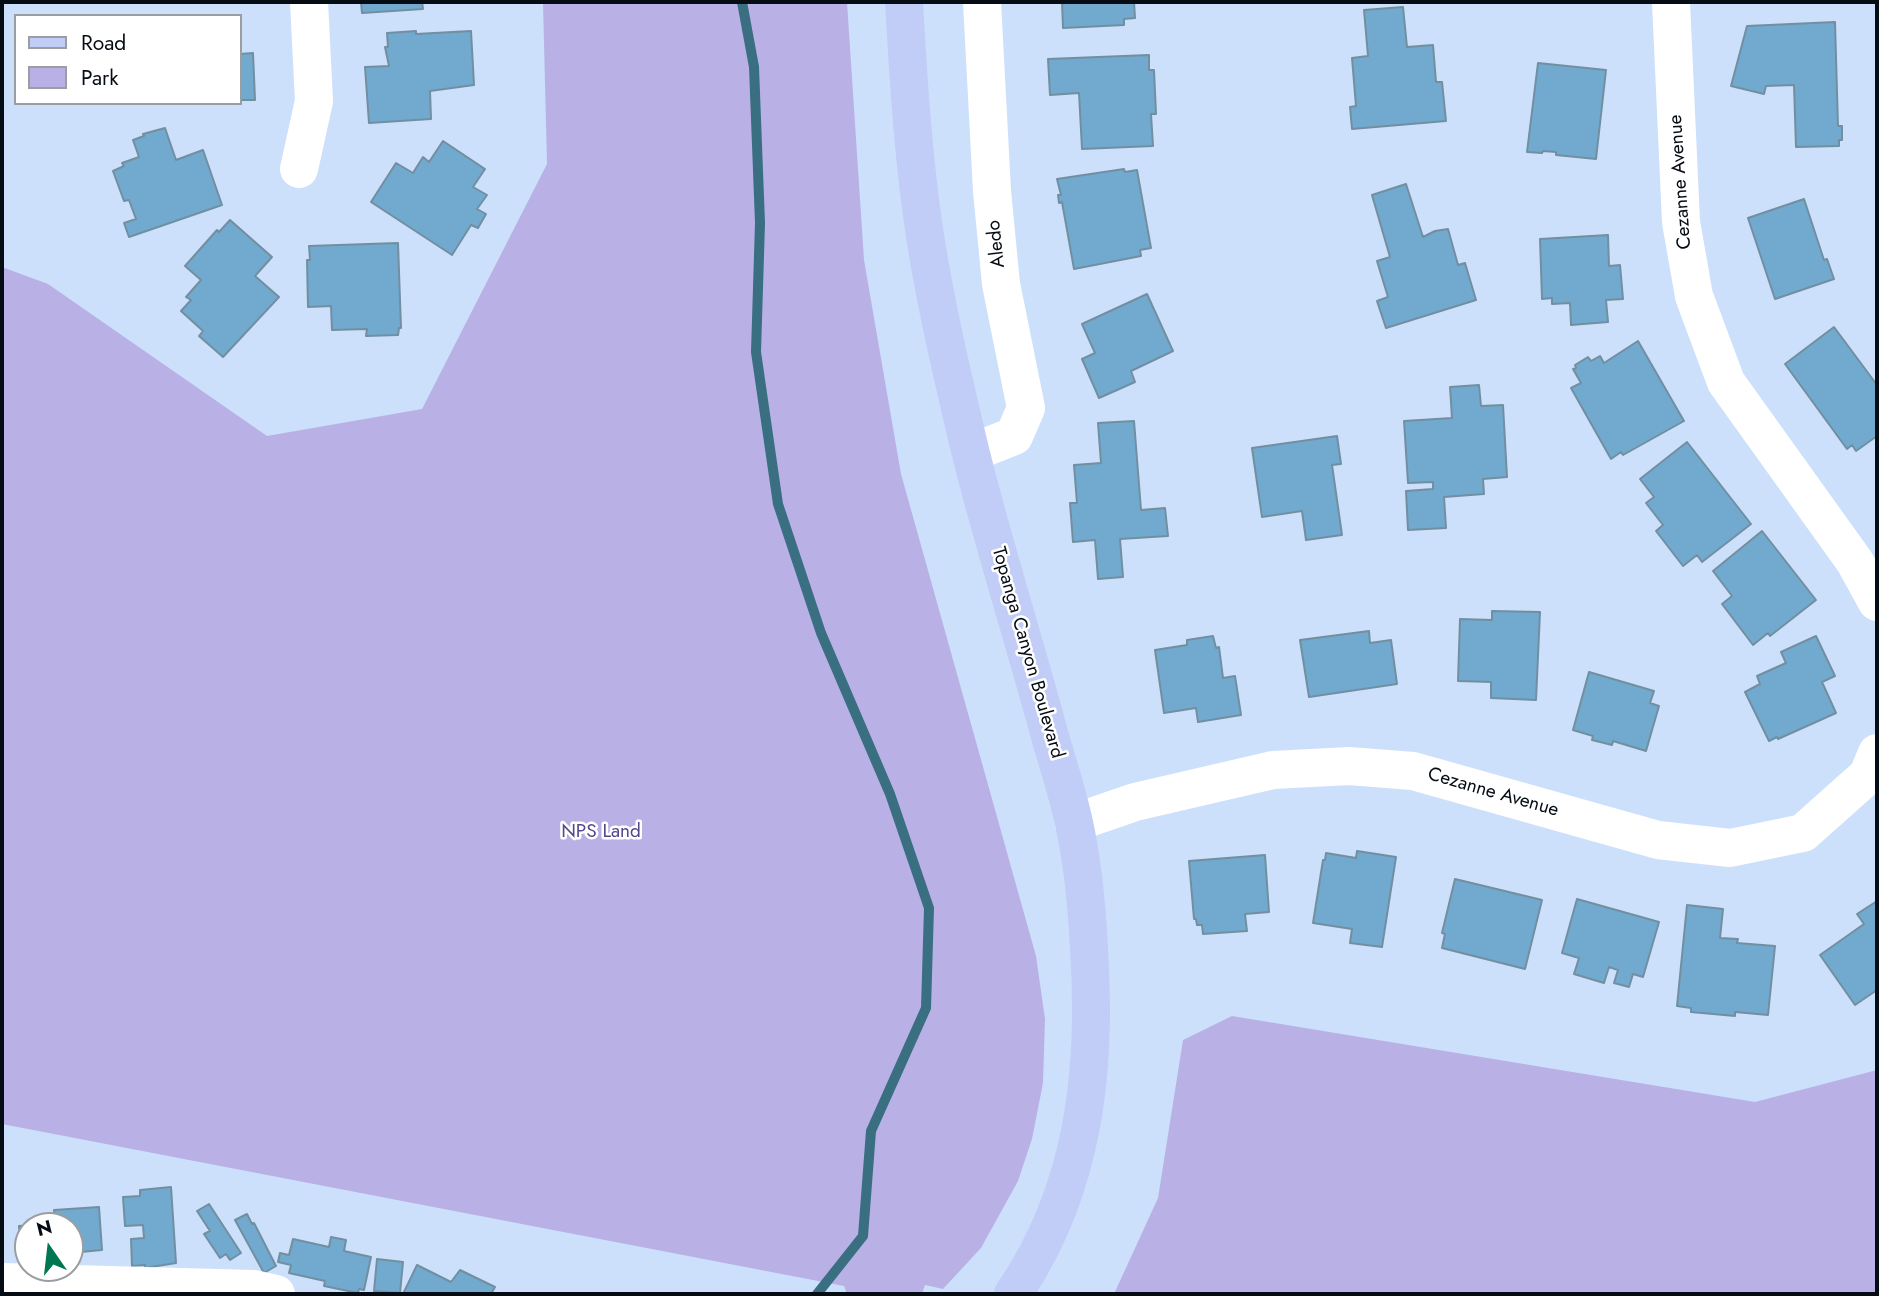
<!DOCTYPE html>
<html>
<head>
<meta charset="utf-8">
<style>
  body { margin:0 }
  #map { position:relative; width:1879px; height:1296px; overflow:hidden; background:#cce0fb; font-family:Jost,sans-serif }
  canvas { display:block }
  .frame { position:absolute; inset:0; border:4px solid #060c14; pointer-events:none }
  .legend { position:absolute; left:14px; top:14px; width:228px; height:91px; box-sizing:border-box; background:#fff; border:2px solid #9b9ea1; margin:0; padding:9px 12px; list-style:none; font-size:21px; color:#060c14 }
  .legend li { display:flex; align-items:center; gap:14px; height:35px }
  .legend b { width:35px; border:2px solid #9b9ea1 }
  .north { position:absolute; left:14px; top:1212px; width:70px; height:70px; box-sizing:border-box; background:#fff; border:2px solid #9b9ea1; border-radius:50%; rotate:346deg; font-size:19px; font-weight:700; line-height:28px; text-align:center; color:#060c14 }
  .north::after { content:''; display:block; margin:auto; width:24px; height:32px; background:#007753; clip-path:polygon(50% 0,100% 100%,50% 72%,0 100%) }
</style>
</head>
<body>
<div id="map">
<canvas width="1879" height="1296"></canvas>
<div class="frame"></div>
<ul class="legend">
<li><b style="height:9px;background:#c2cdf7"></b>Road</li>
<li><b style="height:19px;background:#b9b1e5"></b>Park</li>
</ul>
<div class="north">N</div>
</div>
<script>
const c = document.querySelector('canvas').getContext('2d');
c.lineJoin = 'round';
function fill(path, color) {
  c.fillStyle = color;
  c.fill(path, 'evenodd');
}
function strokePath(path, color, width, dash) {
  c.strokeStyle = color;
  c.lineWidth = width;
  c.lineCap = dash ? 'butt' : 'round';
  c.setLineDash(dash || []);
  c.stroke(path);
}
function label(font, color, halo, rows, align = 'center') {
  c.font = font + ' Jost,sans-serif';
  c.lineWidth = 5;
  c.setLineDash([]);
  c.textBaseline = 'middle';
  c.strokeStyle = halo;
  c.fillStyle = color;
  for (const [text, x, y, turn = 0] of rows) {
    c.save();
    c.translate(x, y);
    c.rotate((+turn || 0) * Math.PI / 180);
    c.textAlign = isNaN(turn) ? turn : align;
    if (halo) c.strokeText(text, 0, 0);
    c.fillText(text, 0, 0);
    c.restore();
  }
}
fill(new Path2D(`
  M543 2H847L864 260 901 474 1036 956 1045 1019 1043 1083 1032 1139 1018 1181 981 1248 943 1289 925 1285 922 1294H847L844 1286 2 1124V267L48 284 267 436 422 409 547 164Z
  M1232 1016 1755 1102 1877 1070V1294H1114L1158 1198 1183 1040Z`), '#b9b1e5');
strokePath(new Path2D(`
  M742 2 754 67 760 223 756 352 778 504 821 633 890 794 929 908 926 1008 871 1131 863 1236 817 1294`), '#396f80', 10);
const building = new Path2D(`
  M361 2H422L423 9 362 13Z
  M1062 2H1134L1135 18 1124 19V25L1063 28Z
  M1403 7 1407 47 1433 45 1436 82H1442L1446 121 1352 129 1350 107 1356 106 1352 58 1368 56 1364 10Z
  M1835 22 1838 126H1842V140H1839V146L1796 147 1794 85 1766 86 1764 94 1731 86 1747 26Z
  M416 31V34L471 31 474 85 430 91 431 119 369 123 365 67 389 66 385 47H388L387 33Z
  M253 53 255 100H240V54Z
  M1149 55V70H1154L1156 114H1151L1153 146 1082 149 1079 93 1050 95 1048 59Z
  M1538 63 1606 70 1596 159 1556 155V152L1543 151 1542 153 1527 152Z
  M165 128 176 160 203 150 222 205 129 237 124 223 136 219 129 200 124 201 113 171 124 166 122 163 139 157 133 140 144 136 143 134Z
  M443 141 485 169 473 187 487 195 477 209 486 214 478 228 471 225 452 255 371 202 396 163 413 173 423 157 429 162Z
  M1124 169 1125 172 1137 170 1151 248 1140 250 1141 256 1074 269 1062 202 1059 203 1058 195H1061L1057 179Z
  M1406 184 1423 237 1435 231 1448 229 1458 265 1465 263 1476 300 1386 328 1377 301 1388 297 1377 261 1390 257 1372 195Z
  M1804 199 1824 260 1827 259 1834 279 1775 299 1748 218Z
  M230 220 272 257 255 276 279 297 223 357 199 336 203 331 181 311 191 300 186 297 201 280 185 266 217 230 219 232Z
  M1608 235 1609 266 1620 265 1623 299 1606 300 1608 322 1571 325 1570 303 1552 304V298L1542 299 1540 239Z
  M398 243 401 328H399L398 335 366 336 367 329 332 330 331 306 308 307 307 260H310L309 246Z
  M1147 294 1173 351 1131 371 1135 382 1099 398 1082 359 1095 353 1082 324Z
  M1834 327 1877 385V436L1856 451 1852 445 1847 449 1785 364Z
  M1638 341 1684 421 1623 455 1621 452 1611 459 1571 388 1581 383 1573 369 1576 368 1575 365 1588 357 1591 361 1600 356 1604 363Z
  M1479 385 1481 406 1503 405 1507 477 1483 479 1484 494 1444 497 1446 528 1408 530 1406 491 1433 489V482L1408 483 1404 421 1452 418 1450 387Z
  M1134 421 1141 510 1165 508 1168 536 1120 539 1123 577 1098 579 1095 540 1073 542 1070 503H1077L1074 465 1101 463 1098 423Z
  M1337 436 1341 464 1332 465 1342 535 1306 540 1302 511 1262 517 1252 448Z
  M1687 442 1751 524 1702 562 1697 555 1683 566 1656 531 1663 525 1646 503 1654 497 1640 479Z
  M1762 531 1816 600 1770 636 1768 633 1753 645 1722 604 1732 596 1713 571Z
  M1492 611 1540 612 1536 700 1491 698V682L1458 681 1460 619 1492 620Z
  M1369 631 1370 643 1391 640 1397 684 1309 697 1300 640Z
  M1213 636 1216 648 1219 647 1223 678 1235 676 1241 715 1198 722 1196 708 1164 713 1155 650 1187 645V640Z
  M1816 636 1835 676 1822 682 1836 713 1778 739 1777 737 1769 741 1745 692 1760 684 1757 676 1786 663 1781 652Z
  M1589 672 1654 691 1650 703 1659 706 1646 751 1613 741 1612 745 1592 740 1593 736 1573 730Z
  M1357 851 1396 857 1382 947 1350 943 1352 929 1313 923 1323 860H1325L1326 853 1356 858Z
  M1265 855 1269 912 1245 914 1247 931 1203 934 1202 925H1197L1196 919H1194L1189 861Z
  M1455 879 1542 900 1525 969 1442 948 1445 934 1442 933Z
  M1577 899 1659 922 1643 977 1633 974 1629 987 1614 983 1618 970 1609 967 1604 983 1574 974 1579 958 1562 953Z
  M1877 901V990L1855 1005 1820 955 1864 924 1857 914Z
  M1687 905 1723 909 1720 938 1738 939 1737 943 1775 946 1768 1015 1735 1012V1016L1691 1012V1008L1677 1006Z
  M171 1187 176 1263 145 1268V1265L132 1266 131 1239 144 1238 143 1225 125 1226 123 1197 140 1196V1190Z
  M209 1204 241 1253 230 1260 226 1254 220 1258 204 1234 210 1231 197 1211Z
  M99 1207 102 1250 70 1253V1226H28V1255L21 1256 19 1226 55 1223 54 1210Z
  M247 1214 252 1224 254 1223 276 1266 264 1273 235 1220Z
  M331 1237 346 1240 344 1251 371 1257 364 1290 359 1289 358 1293 324 1286 325 1281 289 1273 291 1265 278 1262 280 1253 289 1255 293 1239 329 1247Z
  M377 1259 403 1262 400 1293 374 1291Z
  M417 1265 451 1282 460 1270 495 1287 491 1294H403Z`);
fill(building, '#71aace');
strokePath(building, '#728fa1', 2);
strokePath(new Path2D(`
  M1671 2 1681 222 1694 296 1726 382 1855 562 1877 602
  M299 169 314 101 309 2
  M971 453 1014 436 1026 408 1001 284 992 191 982 2
  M1074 823 1135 802 1273 770 1349 766 1413 771 1658 840 1730 848 1803 833 1868 775 1877 753
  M2 1282 254 1289 276 1294`), '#fff', 38);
strokePath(new Path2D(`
  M904 2C908 71 912 139 921 208 932 290 951 370 970 450 994 547 1025 643 1051 740 1059 767 1068 795 1074 823 1083 864 1087 907 1089 949 1097 1071 1084 1190 1013 1294`), '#c2cdf7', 38);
label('19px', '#060c14', '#fff', [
  ["Cezanne Avenue",1681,182,-94],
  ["Aledo",997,244,-96],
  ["Topanga Canyon Boulevard",1027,653,74],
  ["Cezanne Avenue",1493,793,16]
]);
label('19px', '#56468b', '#fff', [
  ["NPS Land",601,832]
]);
</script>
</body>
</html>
